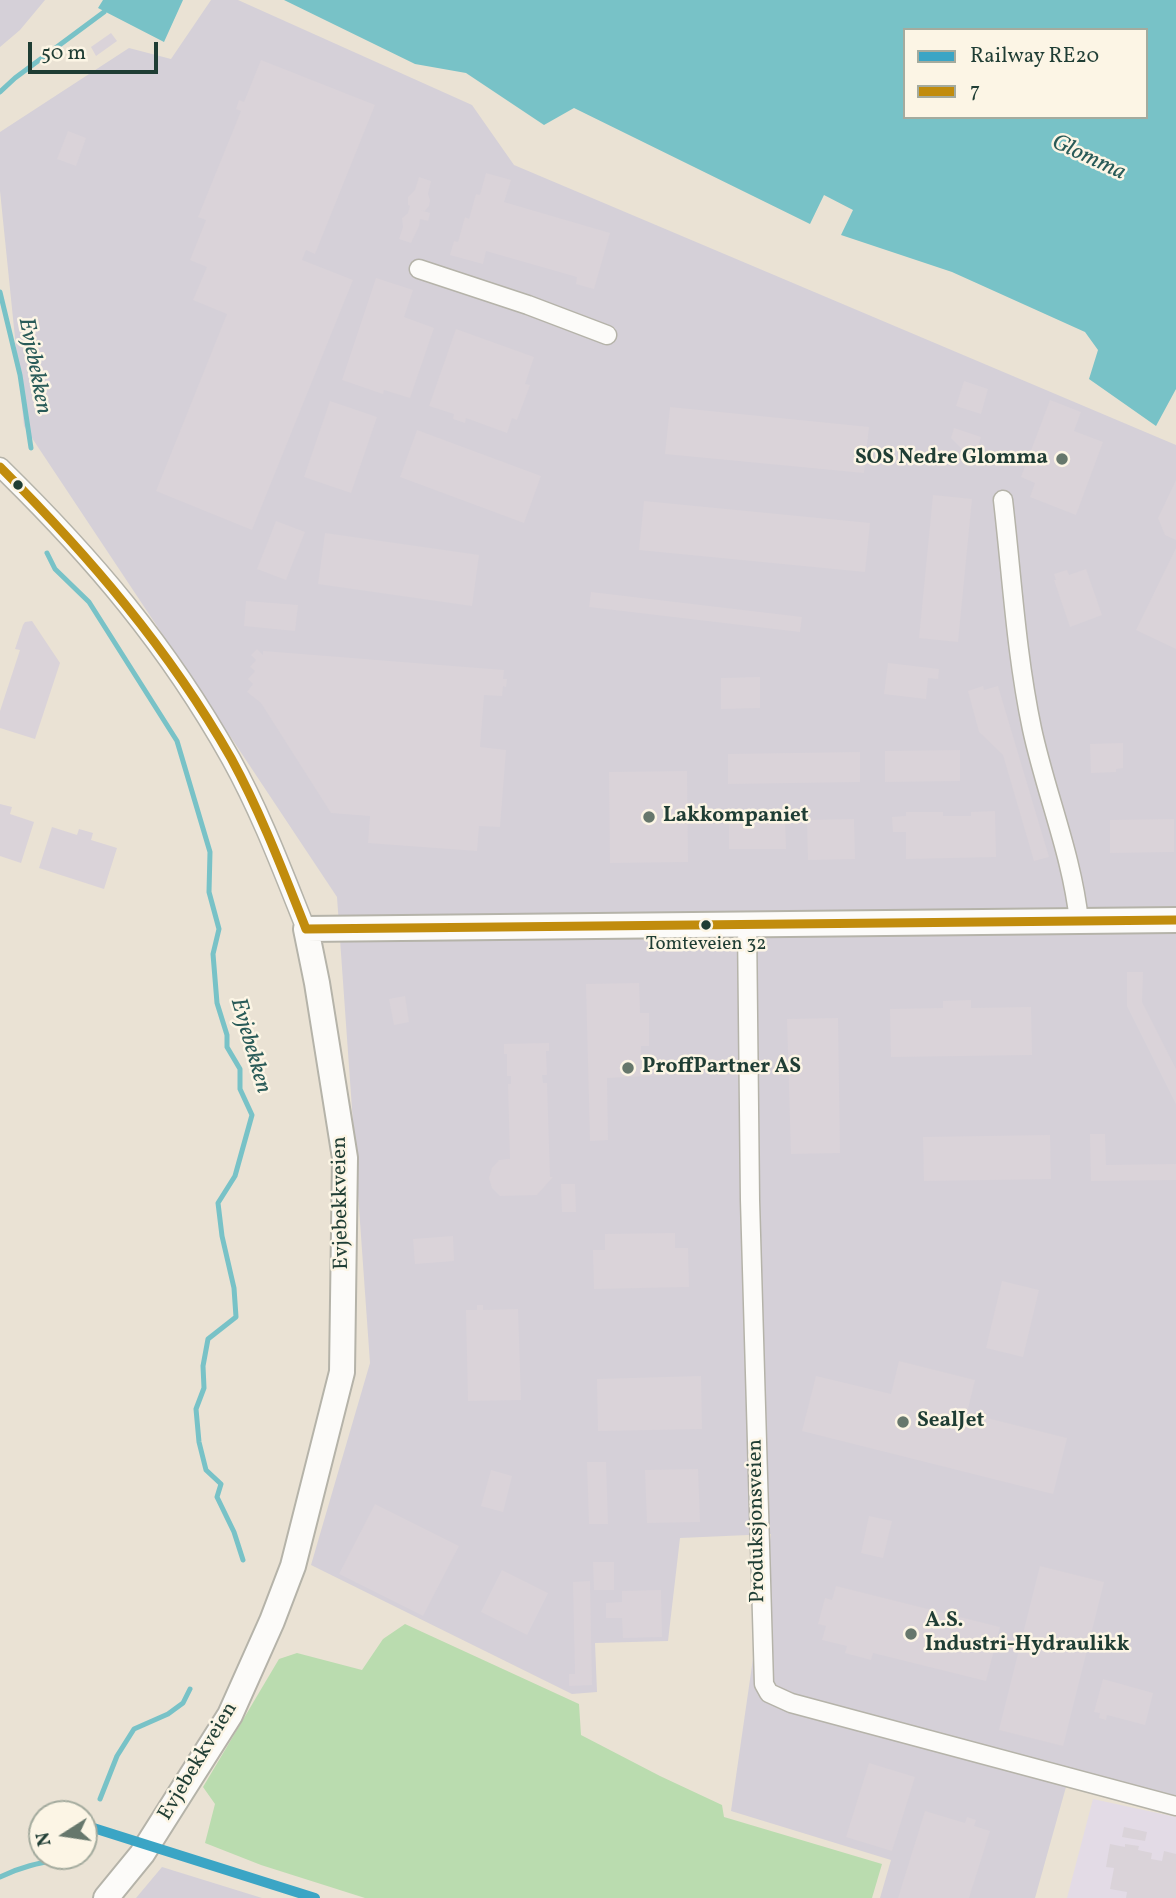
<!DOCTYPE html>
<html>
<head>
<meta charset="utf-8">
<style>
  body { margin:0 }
  #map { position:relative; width:1176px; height:1898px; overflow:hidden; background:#eae2d4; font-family:Vollkorn,serif }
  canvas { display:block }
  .legend { position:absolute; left:903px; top:28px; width:245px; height:91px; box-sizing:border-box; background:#fcf5e5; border:2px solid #a4ab9e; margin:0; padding:9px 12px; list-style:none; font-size:21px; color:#1f3d34 }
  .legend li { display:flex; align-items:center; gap:14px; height:35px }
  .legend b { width:35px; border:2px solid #a4ab9e }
  .north { position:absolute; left:28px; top:1800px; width:70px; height:70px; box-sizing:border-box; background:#fcf5e5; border:2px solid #a4ab9e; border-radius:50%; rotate:258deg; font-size:19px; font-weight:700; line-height:28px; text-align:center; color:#1f3d34 }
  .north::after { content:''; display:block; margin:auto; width:24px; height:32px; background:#66776c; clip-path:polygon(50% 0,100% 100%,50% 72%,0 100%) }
  .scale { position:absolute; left:28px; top:42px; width:130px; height:32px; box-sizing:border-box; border:4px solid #1f3d34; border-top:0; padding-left:9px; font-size:21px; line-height:24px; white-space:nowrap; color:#1f3d34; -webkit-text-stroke:5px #fcf5e5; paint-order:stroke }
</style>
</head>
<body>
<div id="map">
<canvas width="1176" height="1898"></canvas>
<ul class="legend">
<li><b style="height:9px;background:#3ba5c5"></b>Railway RE20</li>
<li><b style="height:9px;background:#c18c0d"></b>7</li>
</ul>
<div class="north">N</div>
<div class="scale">50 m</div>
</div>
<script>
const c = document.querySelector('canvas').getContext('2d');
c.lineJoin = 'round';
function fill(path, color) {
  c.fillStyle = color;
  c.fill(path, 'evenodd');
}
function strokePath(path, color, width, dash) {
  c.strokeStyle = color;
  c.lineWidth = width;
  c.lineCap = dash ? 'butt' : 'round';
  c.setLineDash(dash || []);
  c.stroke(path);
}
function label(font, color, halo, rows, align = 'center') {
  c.font = font + ' Vollkorn,serif';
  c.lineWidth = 5;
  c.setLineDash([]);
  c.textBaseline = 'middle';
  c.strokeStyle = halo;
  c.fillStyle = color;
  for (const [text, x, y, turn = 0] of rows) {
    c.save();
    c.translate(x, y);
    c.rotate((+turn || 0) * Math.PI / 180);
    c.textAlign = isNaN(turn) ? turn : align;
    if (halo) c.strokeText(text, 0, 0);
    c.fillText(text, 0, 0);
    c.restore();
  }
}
fill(new Path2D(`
  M1093 1799 1176 1817V1898H1067Z`), '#e3dbe6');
fill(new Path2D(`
  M0 0H45L20 30 0 47Z
  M211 0H238L472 105 514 165 1176 445V1796L1071 1769 1035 1898H880L891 1860 731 1811 771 1534 680 1538 668 1641 595 1643 597 1692 572 1694 311 1565 370 1363 337 897 24 426 0 191V132L129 48 171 59Z
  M162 1867 262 1898H136Z`), '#d5d0d8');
fill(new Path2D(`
  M405 1624 579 1704 581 1735 660 1776 722 1805 724 1817 882 1864 872 1898H365L261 1865 205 1843 215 1804 203 1787 279 1659 297 1653 362 1670 383 1639Z`), '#badcaf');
fill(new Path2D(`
  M103 0H183L164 42 98 8Z
  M284 0H1176V389L1156 426 1089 379 1098 350 1085 332 952 272 841 235 853 210 824 195 810 224 574 108 544 125 466 73 415 64ZM905 30H1146V117H905Z`), '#78c2c7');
strokePath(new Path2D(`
  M0 92 15 78 104 12
  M0 292 20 375 31 448
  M47 553 55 569 89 602 177 741 210 852 209 892 219 929 213 954 217 1003 227 1035V1047L240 1069V1089L252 1115 235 1176 218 1203 222 1236 234 1288 236 1317 208 1339 203 1366 204 1388 196 1409 199 1442 206 1470 221 1484 217 1497 234 1532 243 1560
  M100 1799 117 1756 134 1729 168 1714 183 1703 190 1689
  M0 1877C20 1867 39 1863 61 1859`), '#78c2c7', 5);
fill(new Path2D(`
  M111 33 117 41 96 56 91 47Z
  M261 60 375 105 315 254 306 250 302 260 353 280 252 530 156 491 227 314 193 300 207 267 190 260 206 220 198 217 241 111 236 109 239 100 244 102Z
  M68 131 86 138 76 166 57 159Z
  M486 173 511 180 504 202 610 233 594 289 576 284 577 277 486 251 483 264 450 255 454 241 458 242 465 217 469 219 476 194 480 195Z
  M419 177 431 181 428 194 430 200 429 206 425 211 420 210 430 213 428 221 420 219 419 226 411 243 399 239 403 227 402 218 408 213 410 206 408 205V197L415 190Z
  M376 278 413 290 404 317 434 328 410 398 384 390 383 394 342 380Z
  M456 329 534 357 525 384 530 385 517 420 512 418 507 433 466 418 465 423 453 419 454 414 429 406Z
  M964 381 988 389 981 414 956 406Z
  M1050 400 1081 412 1074 431 1103 442 1076 515 1030 497 1035 483 1021 477Z
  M330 401 377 417 351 493 304 477Z
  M670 407 869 427 864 473 665 454Z
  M954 428 981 437 974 461 951 438Z
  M417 430 541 476 524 523 400 477Z
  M1176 480V540L1165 535 1158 518Z
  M933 495 972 499 958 642 919 638Z
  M644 501 870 523 865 572 639 550Z
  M276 521 305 532 286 580 257 569Z
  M325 533 479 555 472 606 318 584Z
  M1176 548V649L1136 630Z
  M1086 569 1102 615 1070 627 1054 580H1056L1054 574 1067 570 1069 575Z
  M591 592 802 617 800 632 589 607Z
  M246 601 298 605 295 631 244 626Z
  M32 621 60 663 35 739 0 728V711L20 650 15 649 23 625 25 622Z
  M257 649 263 655V651L504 670 503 679H507L506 687 503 686 502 696 484 695 480 747 506 750 500 827 479 826 477 851 368 843 370 816 331 813 261 703 247 692 253 684 248 679 255 671 250 667 256 660 251 655Z
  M888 663 939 669 938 679 928 678 926 699 884 694Z
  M760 677V708L721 709V678Z
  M983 686 984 690 998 686 1049 857 1034 861 1003 755 979 732 968 691Z
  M1123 743V768L1116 769V772L1091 773 1090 744Z
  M960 750V781L885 782V751Z
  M860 752V782L728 784V754Z
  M687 771 688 862 610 863 609 772Z
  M0 804 12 807 10 814 34 822 21 863 0 856Z
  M995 811 996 857 906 859V832H893L892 817 906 816V812H943V816H971V812Z
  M729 819H785L786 849H729Z
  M854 819 855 859 808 860 807 820Z
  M1174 819V852L1110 853V820Z
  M52 827 77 835 79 829 93 833 91 840 117 848 104 889 39 868Z
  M1127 972H1143L1142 1002 1176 1069V1104L1127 1006Z
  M639 983 640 1013H649V1046H641V1062L667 1061V1075L607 1078 608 1140 590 1141 586 984Z
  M405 996 409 1022 394 1025 389 999Z
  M971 1000V1008L1031 1007 1032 1055 891 1057 890 1009 943 1008V1001Z
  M838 1018 840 1153 791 1154 787 1019Z
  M549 1043V1051H546L547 1075H542L543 1083H547L550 1177H553L537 1195 500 1196 492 1188 489 1178 492 1168 499 1160 510 1159 508 1084H511V1076H507V1054H504V1044Z
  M1090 1134H1105L1106 1165 1176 1164V1180L1091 1181Z
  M1050 1135 1051 1179 924 1181 923 1137Z
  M561 1184H575L576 1212H562Z
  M675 1233V1248H688L689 1287 594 1289 593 1250H605V1234Z
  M453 1236 454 1261 415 1264 413 1239Z
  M1002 1281 1039 1290 1023 1357 986 1348Z
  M477 1305H483V1310L518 1309 521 1400 468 1401 466 1310H477Z
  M899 1361 975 1380 967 1413 1067 1438 1053 1494 802 1431 816 1376 891 1394Z
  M701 1376 702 1429 598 1431 597 1379Z
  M587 1462H606L608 1524H589Z
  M698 1469 700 1522 647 1523 645 1470Z
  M491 1470 512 1476 503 1512 481 1506Z
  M375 1504 459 1546 423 1616 339 1574Z
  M869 1516 892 1521 883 1558 861 1553Z
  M593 1562H614V1590H594Z
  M1040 1566 1104 1582 1063 1746 999 1730Z
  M502 1570 548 1593 527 1635 481 1612Z
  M590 1581 592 1685 569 1686V1674H575L573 1582Z
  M836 1586 1000 1627 986 1681 873 1653 871 1660 845 1653 847 1646 822 1640 826 1626 818 1624 825 1598 832 1600Z
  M661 1590 662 1637 623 1638 622 1618H606V1603L622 1602V1591Z
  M1103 1679 1153 1693 1145 1725 1107 1715 1106 1720 1099 1718 1100 1713 1094 1712Z
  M869 1763 915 1777 892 1851 846 1837Z
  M925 1811 965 1823 967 1817 976 1820 974 1826 990 1831 969 1898H898Z
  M1124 1827 1147 1832 1145 1841 1122 1837Z
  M1110 1844 1125 1847V1844L1139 1846 1138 1850 1152 1853 1151 1859 1162 1861 1164 1851 1176 1854V1898H1126L1127 1892 1110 1889 1114 1868 1106 1867Z`), '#dad3d9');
const street = new Path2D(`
  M419 269 528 305 607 335
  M0 467C93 558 167 645 231 759 261 813 283 872 306 929
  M1003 500C1012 577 1016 653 1032 729 1046 794 1072 855 1079 921
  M747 923 750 1200 764 1684 769 1693 791 1703 1176 1806`);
const secondary = new Path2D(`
  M106 1898 142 1854 230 1715 272 1621 293 1566 342 1372 345 1158 317 983 306 929 1176 920`);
strokePath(street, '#b5b3a9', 21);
strokePath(secondary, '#b5b3a9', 28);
strokePath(street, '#fcfbf9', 18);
strokePath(secondary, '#fcfbf9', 24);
strokePath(new Path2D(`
  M0 467C88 555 169 649 231 758 261 813 283 871 306 929
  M306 929 1176 920`), '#c18c0d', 9);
strokePath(new Path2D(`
  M84 1825 315 1898`), '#3ba5c5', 10);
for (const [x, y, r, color] of [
  [1062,459,7,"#66776c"],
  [18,485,6,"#1f3d34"],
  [649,817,7,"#66776c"],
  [706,925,6,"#1f3d34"],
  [628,1068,7,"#66776c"],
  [903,1422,7,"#66776c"],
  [911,1634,7,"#66776c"]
]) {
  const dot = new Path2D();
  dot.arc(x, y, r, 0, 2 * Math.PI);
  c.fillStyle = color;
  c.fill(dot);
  strokePath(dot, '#fcf5e5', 2.5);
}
label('19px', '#1f3d34', '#fcf5e5', [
  ["Tomteveien 32",706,946]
]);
label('bold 21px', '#1f3d34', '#fcf5e5', [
  ["SOS Nedre Glomma",1048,459,"right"],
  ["Lakkompaniet",663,817],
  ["ProffPartner AS",642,1068],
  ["SealJet",917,1422],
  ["A.S.",925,1622],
  ["Industri-Hydraulikk",925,1646]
], 'left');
label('21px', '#1f3d34', '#fcf5e5', [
  ["Evjebekkveien",342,1203,-91],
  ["Produksjonsveien",758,1521,-91],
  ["Evjebekkveien",199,1762,-59]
]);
label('italic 23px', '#295b58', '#fcf5e5', [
  ["Glomma",1088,159,25],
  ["Evjebekken",33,366,79],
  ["Evjebekken",249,1046,74]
]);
</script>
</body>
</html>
